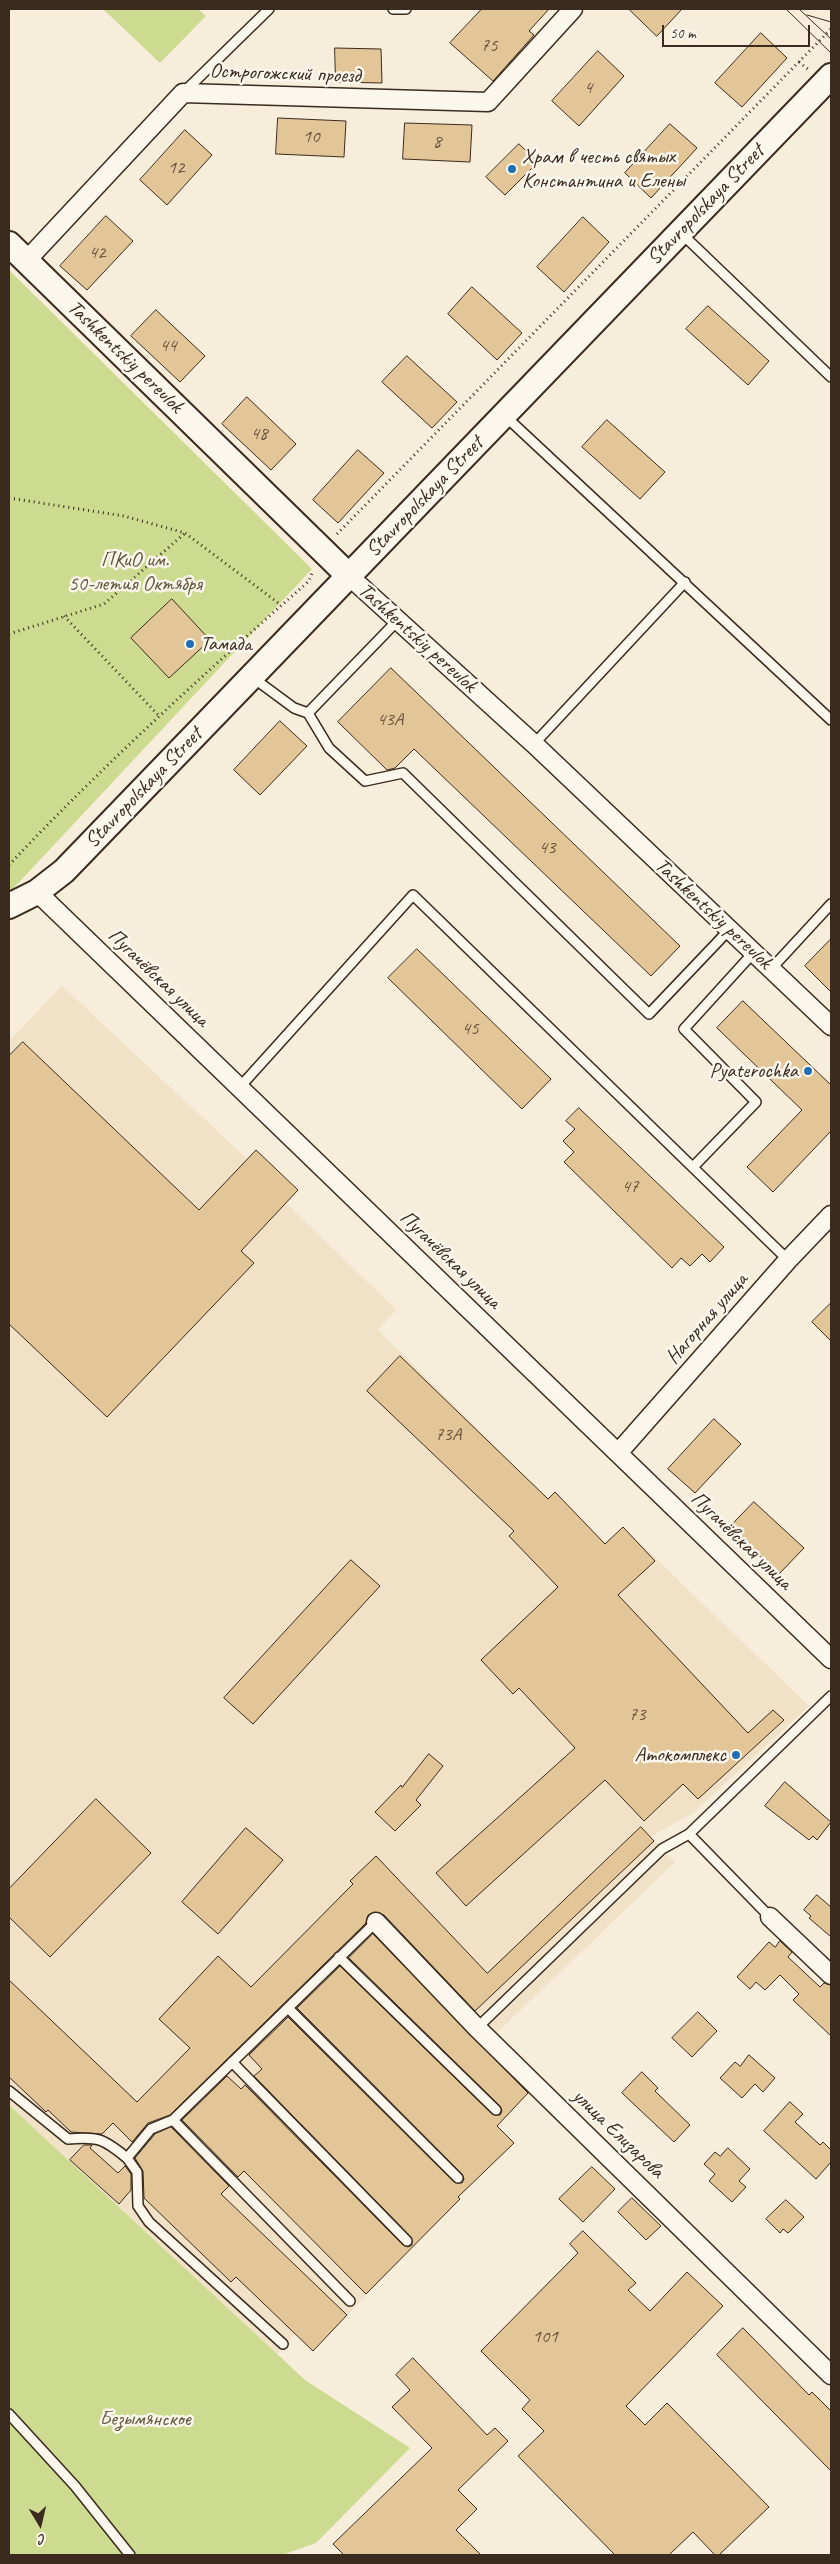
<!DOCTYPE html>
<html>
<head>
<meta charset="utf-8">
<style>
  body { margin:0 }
  #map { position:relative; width:840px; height:2564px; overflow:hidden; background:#f6eddb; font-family:Caveat,sans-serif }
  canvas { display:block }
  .frame { position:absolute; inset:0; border:10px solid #3b2a1e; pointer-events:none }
  .north { position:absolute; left:15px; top:2499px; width:50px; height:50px; -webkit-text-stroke:4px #fbf7ec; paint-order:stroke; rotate:171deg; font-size:14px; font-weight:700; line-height:20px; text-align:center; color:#3b2a1e }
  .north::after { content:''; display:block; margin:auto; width:18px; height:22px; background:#3b2a1e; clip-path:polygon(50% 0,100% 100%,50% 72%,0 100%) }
  .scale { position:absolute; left:662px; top:25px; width:148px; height:22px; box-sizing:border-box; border:2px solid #3b2a1e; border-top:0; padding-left:6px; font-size:15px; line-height:18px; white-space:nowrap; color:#3b2a1e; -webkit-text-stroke:4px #fbf7ec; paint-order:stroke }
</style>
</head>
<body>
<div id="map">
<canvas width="840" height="2564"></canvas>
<div class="frame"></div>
<div class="north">С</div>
<div class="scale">50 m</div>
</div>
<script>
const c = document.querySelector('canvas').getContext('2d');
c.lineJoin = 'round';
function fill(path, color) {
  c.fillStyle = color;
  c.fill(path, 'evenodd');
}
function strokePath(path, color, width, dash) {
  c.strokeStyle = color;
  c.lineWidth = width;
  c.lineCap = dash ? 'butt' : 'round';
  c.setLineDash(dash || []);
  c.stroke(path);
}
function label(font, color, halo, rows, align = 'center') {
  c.font = font + ' Caveat,sans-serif';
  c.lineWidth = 5;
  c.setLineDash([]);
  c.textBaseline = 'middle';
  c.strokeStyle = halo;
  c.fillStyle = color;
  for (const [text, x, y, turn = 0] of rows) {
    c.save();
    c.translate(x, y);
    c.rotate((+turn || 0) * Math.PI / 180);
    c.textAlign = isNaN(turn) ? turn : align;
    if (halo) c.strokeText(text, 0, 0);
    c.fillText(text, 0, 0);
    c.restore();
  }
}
fill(new Path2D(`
  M62 986 247 1159 256 1150 298 1190 286 1203 396 1310 378 1330 548 1499 555 1492 605 1543 623 1527 809 1706 693 1813 650 1837 675 1862 483 2046 530 2092 497 2126 476 2179 313 2351 295 2334 277 2354 9 2105V1041Z`), '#f0e1c7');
fill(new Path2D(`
  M103 9H198L206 16 160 63Z
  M9 270 312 569 9 893Z
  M9 2105 305 2380 410 2448 316 2543 282 2555H9Z`), '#ccdb8f');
const building = new Path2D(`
  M482 9H549L529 31 534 35 493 81 450 43Z
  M629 9H682L657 36Z
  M761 33 787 58 742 107 715 83Z
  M335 48 381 49 382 83 336 82Z
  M598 51 624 76 579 126 552 101Z
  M278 118 346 121 344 157 276 154Z
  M405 123 472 125 470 162 403 159Z
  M670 124 697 148 651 198 625 173Z
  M185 130 212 155 167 205 140 180Z
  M519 144 538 162 505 195 486 177Z
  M106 216 133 241 87 290 60 266Z
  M583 217 609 242 564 292 537 267Z
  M472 287 522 333 497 360 448 314Z
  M708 306 769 361 748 385 686 329Z
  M156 310 205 356 180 382 131 336Z
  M407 356 457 402 432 428 382 382Z
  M247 397 296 444 271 470 222 424Z
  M607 420 665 472 640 499 582 447Z
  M358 450 384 473 338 523 313 500Z
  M172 599 210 640 169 678 131 638Z
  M391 668 680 946 651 976 414 749 395 768 387 770 338 722Z
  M280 721 307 746 260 795 234 770Z
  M831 939V992L805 966Z
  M417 949 551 1079 522 1109 388 978Z
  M743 1001 831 1085V1131L773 1192 747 1167 802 1110 717 1028Z
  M23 1042 199 1210 256 1150 298 1190 241 1251 254 1263 107 1417 9 1324V1056Z
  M579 1108 724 1247 710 1262 702 1254 690 1266 681 1258 672 1268 564 1162 574 1152 563 1141 575 1129 566 1121Z
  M831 1303V1341L812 1322Z
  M400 1356 548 1499 555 1492 605 1544 623 1527 655 1561 618 1595 748 1733 773 1710 784 1720 698 1799 683 1784 644 1821 605 1780 466 1906 436 1873 575 1748 519 1688 513 1694 481 1660 558 1587 509 1536 514 1531 367 1391Z
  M714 1419 741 1444 695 1493 668 1469Z
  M754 1502 804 1548 779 1574 729 1528Z
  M351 1560 380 1586 253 1724 224 1698Z
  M429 1754 443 1766 416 1800 421 1805 395 1831 375 1812 401 1785 402 1787Z
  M785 1782 831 1822 817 1840 813 1836 809 1840 765 1806Z
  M96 1799 151 1853 50 1957 9 1917V1889Z
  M641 1827 654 1841 475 2011 384 1915 374 1912 368 1915 366 1923 170 2115 148 2123 132 2142 113 2123 102 2134 71 2132 48 2110 46 2112 9 2077V1980L137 2102 190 2048 159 2019 218 1956 251 1987 353 1884 350 1881 376 1856 487 1973Z
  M246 1828 283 1860 218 1934 182 1902Z
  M817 1895 831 1907V1937L809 1918 811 1916 804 1910Z
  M373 1934 528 2093 497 2126 514 2143 458 2197 460 2199 366 2294 244 2171 238 2177 182 2120 227 2076 241 2089 245 2085 403 2245 408 2247 412 2245 411 2237 254 2076 262 2069 249 2055 288 2017 454 2182 462 2183 464 2179 462 2174 297 2008 340 1966 492 2114 500 2115 502 2111 500 2106 349 1958Z
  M780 1941 792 1952 788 1957 820 1987 824 1983 831 1985V2036L793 2000 799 1994 780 1975 765 1990 756 1982 750 1989 737 1977 769 1942 775 1947Z
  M698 2012 717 2031 692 2057 672 2038Z
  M749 2055 775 2078 763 2092 755 2084 742 2098 720 2078 735 2062 740 2066Z
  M642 2072 658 2088 655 2091 690 2125 674 2142 622 2093Z
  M790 2102 803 2114 795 2122 820 2145 823 2142 831 2150V2162L816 2179 764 2131Z
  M171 2127 229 2186 221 2194 347 2315 313 2351 236 2277 231 2282 144 2198 143 2171 135 2158 155 2134Z
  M84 2145H92L90 2148 118 2173 125 2166 131 2174V2190L119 2204 70 2160Z
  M728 2148 750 2169 739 2181 746 2187 732 2202 709 2181 715 2174 704 2164 715 2152 720 2156Z
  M592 2167 615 2189 583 2222 559 2199Z
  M632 2198 661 2226 646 2240 618 2212Z
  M786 2200 804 2217 788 2233 783 2229 780 2233 766 2219Z
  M583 2231 636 2283 628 2290 650 2311 687 2272 723 2306 626 2406 645 2425 667 2403 769 2507 719 2555H715L693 2532 669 2555H615L518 2456 544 2431 522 2409 530 2400 481 2351 578 2253 570 2244Z
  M743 2328 809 2395 812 2392 831 2411V2471L717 2355Z
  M413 2358 487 2435 495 2428 508 2441 458 2490 477 2509 456 2530 481 2555H344L333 2544 432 2448 392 2407 410 2390 396 2375Z`);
fill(building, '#e3c697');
strokePath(building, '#3b2a1e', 1);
const lane = new Path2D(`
  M393 9H406
  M183 93 269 9
  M680 232 831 377
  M504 415 831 720
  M252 677 294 708 308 713 329 748 365 781 403 773 649 1014 729 930
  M308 713 399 619
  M534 744 685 582
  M772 968 831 904
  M239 1088 413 895 788 1260
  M693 1167 756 1102 684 1029 754 952
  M689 1834 770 1917
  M339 1957 496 2110
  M288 2008 458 2178
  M477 2028 662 1849 689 1834 831 1696
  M232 2062 407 2241
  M9 2091 68 2139C98 2136 104 2139 127 2158
  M173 2120 350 2301
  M283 2344 149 2222 138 2206 137 2172 127 2158 151 2129 173 2120 376 1922
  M9 2414 75 2486 130 2555`);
const street = new Path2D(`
  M26 261 183 93 488 102 573 9
  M349 576 534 744 831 1026
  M37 892 831 1659
  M618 1453 788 1260 831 1215
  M770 1917 831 1975
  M376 1922 477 2028 831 2375`);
const secondary = new Path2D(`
  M9 244 349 576
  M9 906 37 892 64 871 831 76`);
strokePath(lane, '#3b2a1e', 12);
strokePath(street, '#3b2a1e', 21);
strokePath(secondary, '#3b2a1e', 28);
strokePath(new Path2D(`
  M799 62 809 70
  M9 498 124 516 185 533 281 605
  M337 534 831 29
  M64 616 160 717
  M9 634 104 604 184 534
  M9 865C103 765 206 672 309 581L313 570`), '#3b2a1e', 3, [1, 4]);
strokePath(lane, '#fbf7ec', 9);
strokePath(street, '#fbf7ec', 18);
strokePath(secondary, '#fbf7ec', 24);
strokePath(new Path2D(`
  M786 9 831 53
  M799 9 831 39
  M807 15 831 22`), '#3b2a1e', 1);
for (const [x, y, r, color] of [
  [512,169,5,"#1f6fb2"],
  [190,644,5,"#1f6fb2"],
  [808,1071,5,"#1f6fb2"],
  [736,1755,5,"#1f6fb2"]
]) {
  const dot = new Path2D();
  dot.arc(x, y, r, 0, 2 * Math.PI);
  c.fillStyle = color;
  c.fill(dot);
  strokePath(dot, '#fbf7ec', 2);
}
label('19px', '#65513c', null, [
  ["75",489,46],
  ["4",588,88],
  ["10",311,137],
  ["8",437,142],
  ["12",176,168],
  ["42",97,253],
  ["44",168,346],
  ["48",259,434],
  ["43А",390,720],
  ["43",547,848],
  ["45",470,1029],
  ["47",630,1187],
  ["73А",448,1435],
  ["73",637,1715],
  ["101",545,2337]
]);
label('21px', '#3b2a1e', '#fbf7ec', [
  ["Острогожский проезд",285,74,2],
  ["Stavropolskaya Street",706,205,-46],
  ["Tashkentskiy pereulok",125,357,44],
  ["Stavropolskaya Street",425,497,-46],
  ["Tashkentskiy pereulok",417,638,42],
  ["Stavropolskaya Street",144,788,-46],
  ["Tashkentskiy pereulok",713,914,43],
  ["Пугачёвская улица",158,978,44],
  ["Пугачёвская улица",450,1260,44],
  ["Нагорная улица",707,1319,-49],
  ["Пугачёвская улица",741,1541,44],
  ["улица Елизарова",618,2134,44]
]);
label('21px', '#3b2a1e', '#fbf7ec', [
  ["Храм в честь святых",522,157],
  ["Константина и Елены",522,181],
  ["Тамада",200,644],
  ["Pyaterochka",798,1071,"right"],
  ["Атокомплекс",726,1755,"right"]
], 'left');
label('21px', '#5f563a', '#fbf7ec', [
  ["ПКиО им.",135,560],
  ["50-летия Октября",135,584],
  ["Безымянское",145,2419]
]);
</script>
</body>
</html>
